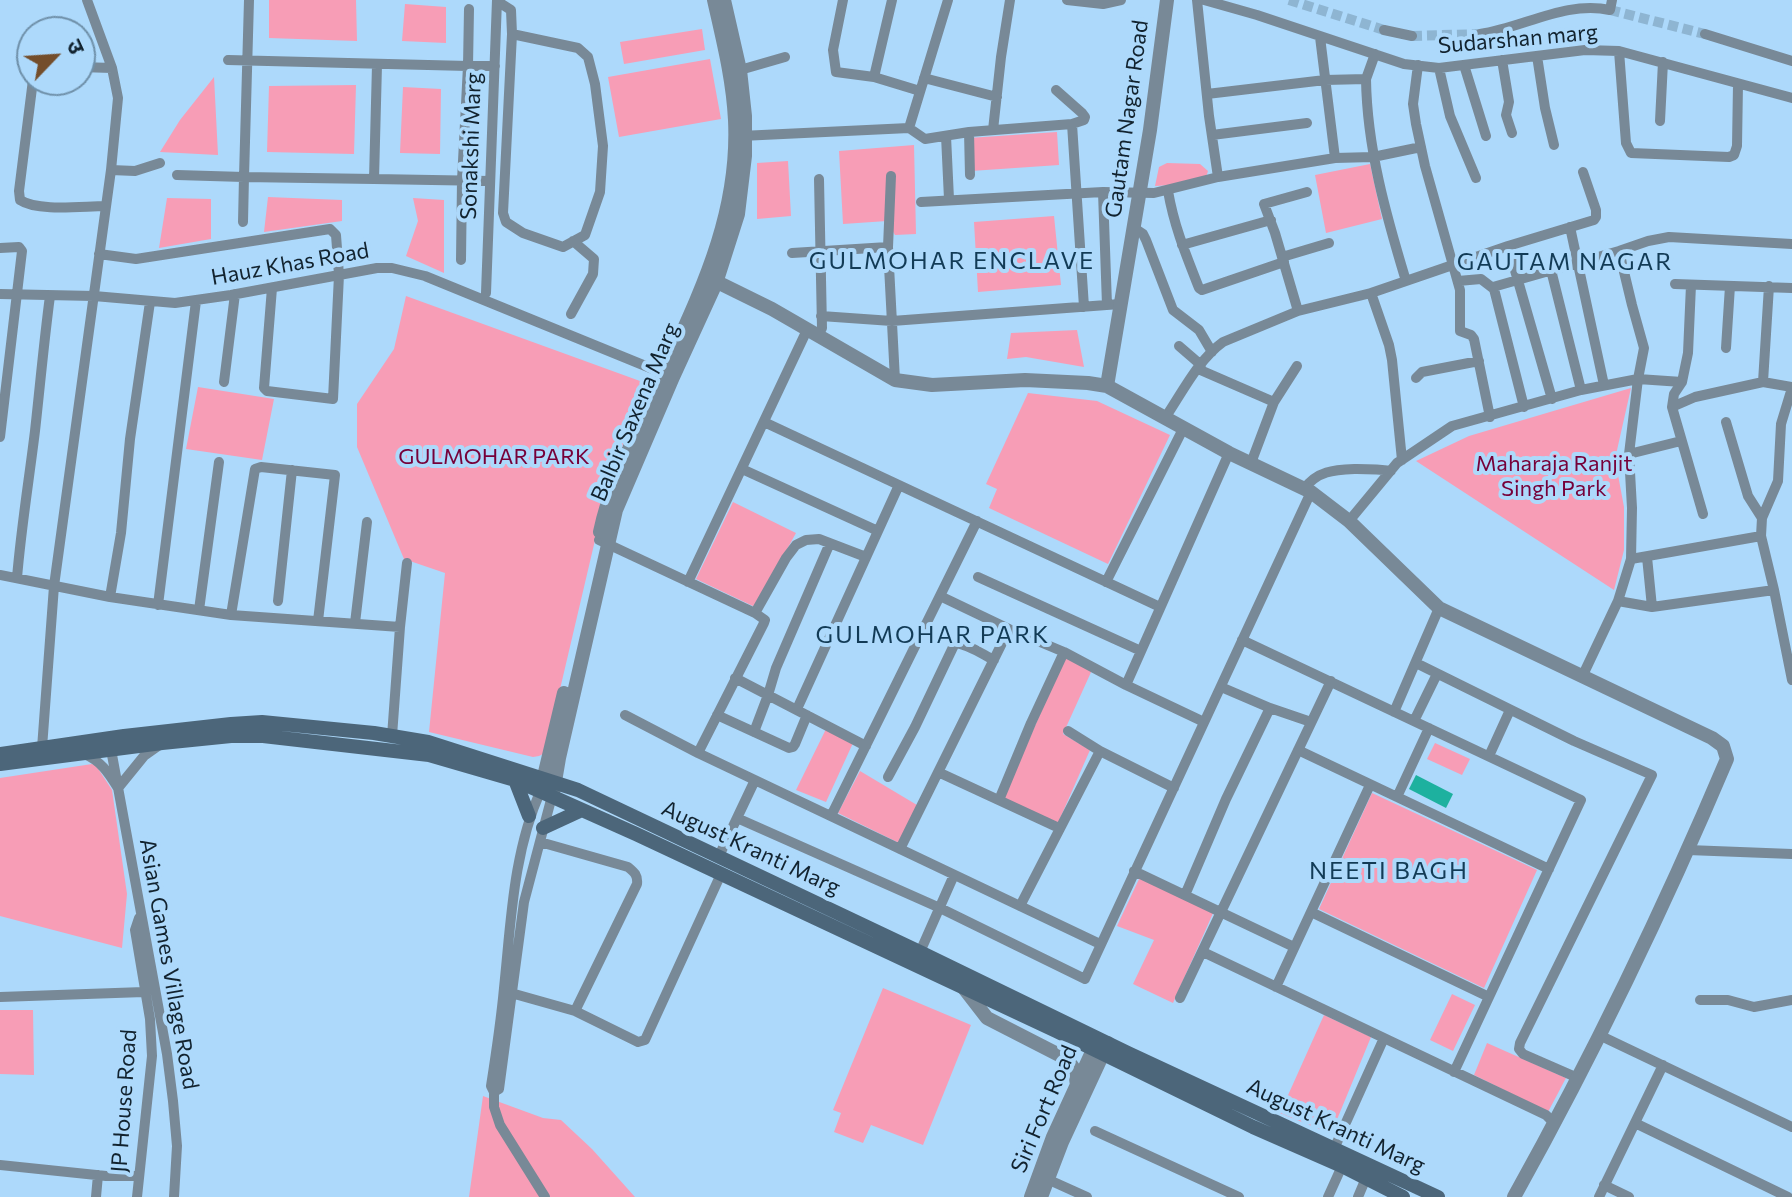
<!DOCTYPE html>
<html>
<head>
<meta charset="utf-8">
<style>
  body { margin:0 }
  #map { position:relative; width:1792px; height:1197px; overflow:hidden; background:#add9fb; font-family:Commissioner,"Noto Sans Devanagari",sans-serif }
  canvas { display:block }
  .north { position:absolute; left:16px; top:16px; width:80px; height:80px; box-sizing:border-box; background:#add9fb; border:2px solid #6f90a9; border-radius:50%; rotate:65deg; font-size:22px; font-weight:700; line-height:32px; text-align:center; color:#12232f }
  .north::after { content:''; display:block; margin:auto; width:28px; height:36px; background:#744e2b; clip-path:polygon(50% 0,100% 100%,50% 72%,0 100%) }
</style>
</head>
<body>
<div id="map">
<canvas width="1792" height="1197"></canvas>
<div class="north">उ</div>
</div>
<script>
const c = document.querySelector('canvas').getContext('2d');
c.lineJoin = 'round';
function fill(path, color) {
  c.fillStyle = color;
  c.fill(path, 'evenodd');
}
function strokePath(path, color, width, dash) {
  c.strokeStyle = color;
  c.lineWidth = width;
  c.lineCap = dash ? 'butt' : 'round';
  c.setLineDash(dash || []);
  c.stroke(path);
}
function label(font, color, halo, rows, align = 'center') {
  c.font = font + ' Commissioner,sans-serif';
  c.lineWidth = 8;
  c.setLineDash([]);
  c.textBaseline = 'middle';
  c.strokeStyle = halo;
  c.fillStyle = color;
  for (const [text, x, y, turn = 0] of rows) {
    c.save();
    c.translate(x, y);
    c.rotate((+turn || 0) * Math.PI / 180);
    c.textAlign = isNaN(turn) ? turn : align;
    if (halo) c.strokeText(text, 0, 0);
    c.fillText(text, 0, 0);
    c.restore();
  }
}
fill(new Path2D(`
  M269 0H356L357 41 269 38Z
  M405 4 446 7V43L402 41Z
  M702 29 705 50 624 64 620 42Z
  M710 59 721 119 619 137 608 77Z
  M214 77 218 155 160 152 180 120Z
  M356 85 354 154 267 152 269 86Z
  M403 87 441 89 440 154 400 153Z
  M1057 132 1059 165 971 171 969 138Z
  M914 145 916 234 895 235 887 221 843 224 839 151Z
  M788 161 791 216 757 219V163Z
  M1167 163 1200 164 1208 171 1204 183 1155 186 1159 167Z
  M1370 164 1382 219 1326 233 1315 175Z
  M268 197 342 200V221L264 232Z
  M167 198 211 199V239L159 248Z
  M413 198 444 200V273L406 256 418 221Z
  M1054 216 1061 285 978 292 974 222Z
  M406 296 651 385 600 519 545 753 539 756 533 757 429 732 445 573 404 559 357 447V404L394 349Z
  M1077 330 1084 367 1026 357 1007 359 1011 333Z
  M198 387 274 399 262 460 186 449Z
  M1631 388 1615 459 1624 507V550L1614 590 1416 461 1469 436Z
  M1028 393 1097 401 1170 435 1108 564 989 508 997 489 986 484Z
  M733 502 796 533 755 607 696 579Z
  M1065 656 1092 670 1063 734 1090 750 1058 823 1004 798Z
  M826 729 853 743 826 802 796 790Z
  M1435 743 1470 759 1462 775 1427 759Z
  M92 764 97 767 112 790 127 894 122 948 0 916V778Z
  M860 771 917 805 899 843 838 813Z
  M1372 793 1537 870 1484 988 1319 909Z
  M1140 877 1214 911 1173 1003 1133 984 1154 940 1117 926Z
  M883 988 971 1025 923 1145 871 1125 863 1143 834 1132 841 1113 833 1110Z
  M1452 994 1475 1005 1453 1051 1430 1040Z
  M0 1010H33L34 1075 0 1074Z
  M1324 1015 1371 1037 1331 1134 1280 1113Z
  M1487 1043 1566 1078 1548 1112 1474 1075Z
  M483 1096 543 1118 561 1120 592 1149 635 1197H469Z`), '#f79db6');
fill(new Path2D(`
  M1416 775 1453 794 1446 808 1409 789Z`), '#1db19f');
strokePath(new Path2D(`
  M1289 0 1384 30
  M1610 10 1705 34
  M1412 36 1480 34`), '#8eb5d2', 10, [10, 5]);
strokePath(new Path2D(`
  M249 0 244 177 374 179
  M843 0 833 50 836 72 874 77 920 91
  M1067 0 1103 4 1121 0
  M1204 0 1257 15 1404 64 1439 68 1585 50 1619 51 1792 98
  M497 1 511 10 512 34 578 48 588 57 595 84 603 146 600 192 585 235 563 247 523 233 506 222 503 213 512 34
  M469 9 468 66H495
  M1384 30 1412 36
  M1480 34C1523 28 1566 0 1610 10L1612 0
  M1705 34 1792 61
  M1320 37 1335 158
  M1619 51 1626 143 1631 153 1729 157 1734 155 1737 146 1738 84
  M1537 56 1545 108 1554 145
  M228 60 468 66 462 180 461 260
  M1502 60 1509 102 1506 115 1512 133
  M377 65 374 179 490 181
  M1418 65 1413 104 1416 124 1425 166 1460 290V331L1471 335 1474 339 1490 417
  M1464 65 1486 136
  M80 67 112 68
  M1439 68 1450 116 1476 178
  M740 70 785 57
  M874 77 892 0
  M924 78 997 97
  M1366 79C1367 148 1386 215 1406 281
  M33 80 19 191 20 200C38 212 83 206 105 206
  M1207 94 1325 80 1366 79 1375 54
  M1660 121 1663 62
  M1072 124 1084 307
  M909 128 948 0
  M993 130 1001 57 1010 0
  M969 132 970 175
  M1212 135 1307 123
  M741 136 909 128 925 139 969 132 1072 124 1084 120 1085 117 1082 113 1056 90
  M946 136 949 199
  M111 170 135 171 160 163
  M177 175 244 177 243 222
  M891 176 888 247 895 380
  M1218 177 1335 158 1373 157 1421 147
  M1168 191C1174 226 1186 255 1199 288L1202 290 1284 262
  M1103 192 1107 305
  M921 202 1103 192 1154 193 1218 177 1209 116 1197 0
  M1570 227 1604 385
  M1134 228 1143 234 1146 240 1173 310 1199 330 1212 352
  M1182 245 1271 220
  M1508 246 1552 399
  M0 248 19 247 22 251 0 437
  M1619 251 1632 305 1644 348 1638 379 1682 382 1688 353 1691 285
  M792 253 888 247
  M99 254 136 259 330 229 336 235 339 275 333 399 267 391 264 388 272 288
  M1282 257 1329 243
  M1551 270 1581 390
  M1458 281 1481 279 1494 289 1524 407
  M1675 284 1792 288
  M1769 286 1763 382 1792 387
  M1493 287 1619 251 1648 241 1669 237 1792 244
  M486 293 497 0
  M1371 293 1389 345 1392 360 1402 460
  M0 294 94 296 175 303 231 295 377 268H392L425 276 670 376
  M1298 311 1275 233 1264 204 1307 192
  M571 314 593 274 594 259 573 241
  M821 316 892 321 1120 304
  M817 336 822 328 819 179
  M1179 346 1201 365
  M1726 348 1730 286
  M1198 369 1274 402
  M1416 378 1422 372 1479 361
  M224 382 235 294
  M1682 382 1674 394 1672 407 1703 514
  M1792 388 1781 424 1778 481 1762 518 1761 536 1774 590 1792 680
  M1672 407 1695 397 1763 382
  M1165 418C1182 393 1198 360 1223 342L1298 311 1371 293 1508 246 1594 220 1596 217V210L1583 172
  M764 422 1160 607
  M1726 422 1748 496 1762 518
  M1629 454 1681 441
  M1251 463 1274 402 1297 366
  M742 469 878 531
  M1304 489C1318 470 1335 470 1357 469 1369 469 1379 469 1391 471
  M1349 521 1397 463 1452 426 1581 390 1638 379 1629 454 1632 508 1631 559 1618 601 1582 677
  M599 540 755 613 765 620 764 623 698 753
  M1647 557 1652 607
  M1631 559 1761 536
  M0 575 110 597 231 615 400 627 407 563
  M978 577 1141 651
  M17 578C21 529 29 480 35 431 40 386 44 341 50 296
  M688 582 807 330
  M1106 582 1184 427
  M940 596 1009 629 1064 652 1126 685 1204 722
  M110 597 121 533 130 439 150 302
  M278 601 292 470
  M1618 601 1652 607 1774 590
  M158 605 196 301
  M199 610 219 462
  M755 613 786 558 796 545 806 540 819 539 866 557
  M231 615 255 469 261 467 335 475 318 621
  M355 623 367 522
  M1242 640 1581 800 1454 1072
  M1416 663 1574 741 1652 775 1520 1043 1519 1049 1523 1054 1578 1078
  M735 678 866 746
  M1126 685 1229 453
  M1221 687 1270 708 1311 722
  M797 709 899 485
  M1394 712 1439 608
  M625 715 698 753 1100 944
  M717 715 789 748 793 747 795 744 807 715
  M1414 721 1437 674
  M1068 731 1100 751 1174 788
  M754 732 768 695 776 668 830 543
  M392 736 400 627
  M110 744 167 1054 173 1101 177 1146 174 1197
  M42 748 54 586 111 170 118 98 112 68 87 0
  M1298 750 1549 869
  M84 754C101 761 108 772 118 788L144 756 161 744
  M1489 756 1510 710
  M938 772 1059 828
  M888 777 915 727 955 643C968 644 982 654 994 660
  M541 790C513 852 511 922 504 988 501 1021 496 1054 491 1086L494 1092V1107L500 1125 545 1197
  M1397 797 1429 728
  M999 800 1031 723 1064 652
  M831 816 977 521
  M737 818 940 908 1085 979C1159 816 1237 655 1311 492
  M540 842 628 867C634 872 638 875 637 884L575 1011
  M900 849 1009 629
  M1688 850 1792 854
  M719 856 755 780
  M1134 871 1294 947
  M1185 895 1226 799 1270 708
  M1020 906 1100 751
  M1311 912 1489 997
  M920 952 954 875
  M1203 952 1546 1115 1555 1124
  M1276 987 1370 785
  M504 991 575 1011 638 1042 645 1040 721 874
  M0 997 144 992
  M1180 998 1331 681
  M1700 1000H1728L1754 1007 1792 1000
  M1599 1035 1792 1127
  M494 1092 499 1089 524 902 552 796
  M1635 1123 1788 1197
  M1095 1131 1239 1197
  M1334 1149 1384 1038
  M0 1165 106 1176H139
  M1047 1179 1087 1197
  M1604 1185 1629 1197
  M96 1197 98 1175
  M137 1197 152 1056 150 1019 135 930 139 918
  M1328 1197 1342 1166
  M1358 1197 1366 1178
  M1599 1197 1663 1065`), '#788997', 10);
strokePath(new Path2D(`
  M707 277 772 309 895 380 932 385 1025 380 1088 383 1107 386 1229 453 1311 492 1349 521 1439 608 1712 738 1723 746 1727 759C1664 908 1593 1055 1514 1197
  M1107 386 1150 130 1167 0
  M600 532C610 484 633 441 653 397 693 306 740 223 735 120 733 79 723 40 714 0
  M541 789 564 693
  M553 793 559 758 616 510 673 377 716 283 738 214 745 156V116L740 70 724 0
  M963 987 987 1018 1067 1059 1075 1070 1077 1086
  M1031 1197 1053 1137 1098 1039
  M1041 1197 1062 1142 1108 1043`), '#788997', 14);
strokePath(new Path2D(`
  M0 754 124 736 231 724 262 722 374 733 428 742 578 790 920 952 1128 1053 1438 1197
  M0 764 162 743 231 736H263L429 755 515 780 636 834 1056 1031 1253 1127 1342 1166 1403 1197
  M515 780 529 816
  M543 828 582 810`), '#4c667a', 14);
label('22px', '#12232f', '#add9fb', [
  ["Sudarshan marg",1518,39,-5],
  ["Gautam Nagar Road",1127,119,-82],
  ["Sonakshi Marg",471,146,-88],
  ["Hauz Khas Road",290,264,-10],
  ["Balbir Saxena Marg",635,412,-67],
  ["August Kranti Marg",751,848,25],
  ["Asian Games Village Road",169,964,80],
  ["JP House Road",124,1101,-86],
  ["Siri Fort Road",1044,1109,-67],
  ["August Kranti Marg",1336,1126,25]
]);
label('22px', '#760139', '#add9fb', [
  ["GULMOHAR PARK",494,457],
  ["Maharaja Ranjit",1554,464],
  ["Singh Park",1554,489]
]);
c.letterSpacing = '2px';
label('24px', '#123b56', '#add9fb', [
  ["GULMOHAR ENCLAVE",952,261],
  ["GAUTAM NAGAR",1565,262],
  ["GULMOHAR PARK",933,635],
  ["NEETI BAGH",1389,871]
]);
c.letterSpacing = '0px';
</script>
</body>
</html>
